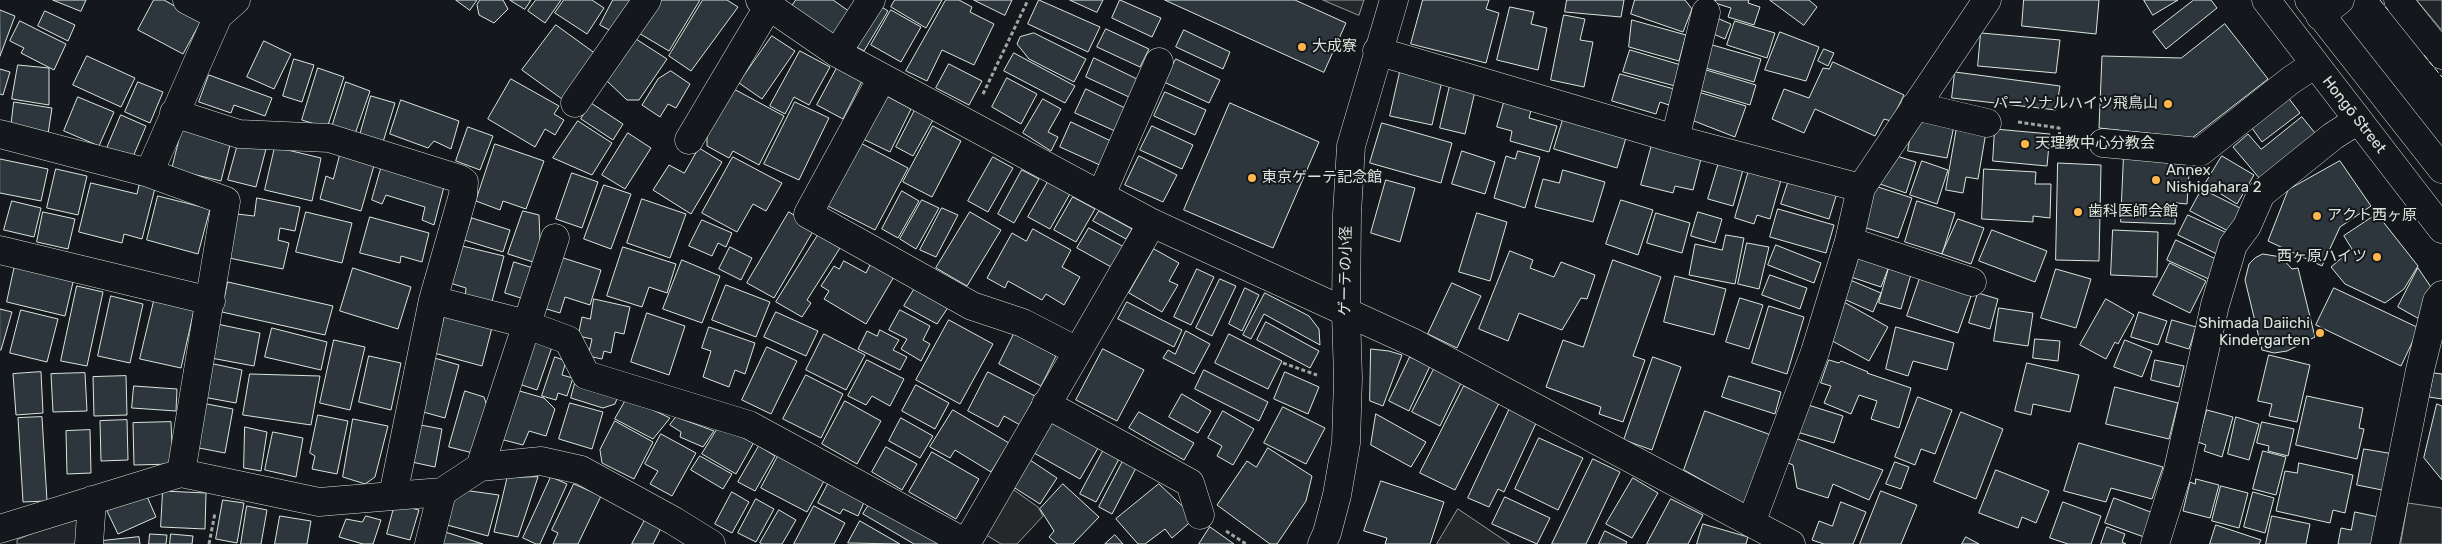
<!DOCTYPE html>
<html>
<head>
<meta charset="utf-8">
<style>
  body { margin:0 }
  canvas { display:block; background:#14181c }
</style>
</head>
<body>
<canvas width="2442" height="544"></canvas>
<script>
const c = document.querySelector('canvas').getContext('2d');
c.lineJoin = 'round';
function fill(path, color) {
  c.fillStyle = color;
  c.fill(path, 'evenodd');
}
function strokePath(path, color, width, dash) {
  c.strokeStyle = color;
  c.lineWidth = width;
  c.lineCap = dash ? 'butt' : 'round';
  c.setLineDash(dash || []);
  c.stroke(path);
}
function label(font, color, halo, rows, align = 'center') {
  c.font = font + ' Rubik,"Noto Sans JP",sans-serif';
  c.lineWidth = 4;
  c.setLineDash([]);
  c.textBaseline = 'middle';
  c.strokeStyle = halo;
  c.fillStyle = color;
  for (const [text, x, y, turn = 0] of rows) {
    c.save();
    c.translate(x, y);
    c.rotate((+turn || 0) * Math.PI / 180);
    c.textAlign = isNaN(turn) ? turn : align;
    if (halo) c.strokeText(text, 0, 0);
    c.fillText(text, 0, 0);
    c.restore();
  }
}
const green = new Path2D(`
  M2417 0H2442V30Z
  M74 517 79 521 77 544H17V540Z`);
fill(green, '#202428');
strokePath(green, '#939e99', 1);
const parking = new Path2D(`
  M1323 0H1364L1359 15Z
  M1011 488 1038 507 1043 516 1017 544H1001L983 533Z
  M2408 503 2442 508V544H2401Z
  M1458 509 1510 544H1437Z`);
fill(parking, '#24282b');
strokePath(parking, '#939e99', 1);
const building = new Path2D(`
  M53 0H86L81 11Z
  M154 0H164L201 21 183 54 138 30Z
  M456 0H477L470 10Z
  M480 0H503L508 9 494 23 479 15 477 5Z
  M510 0H531L525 9Z
  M536 0H561L545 23 528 11Z
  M564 0H592L604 8 587 34 555 13Z
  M613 0H631L613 32 600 25Z
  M657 0H700L669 51 637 32Z
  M703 0H727L738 7 691 71 669 56Z
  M796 0H833L853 14 837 37 792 6Z
  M895 0H942L926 28 891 7Z
  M946 0H959L972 7 970 12 994 24 974 65 942 50 927 81 906 71Z
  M974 0H1012L1005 15Z
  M1039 0 1100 27 1088 52 1028 24Z
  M1070 0H1103L1097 12Z
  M1120 0 1161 18 1152 37 1112 18Z
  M1165 0H1295L1346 23 1324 72Z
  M1423 0H1489L1486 9 1499 13 1486 63 1411 44Z
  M1567 0H1624L1621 17 1565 12Z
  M1635 0H1685L1692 9 1683 32 1631 14Z
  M1716 0H1749L1748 3 1760 7 1754 25 1728 17 1731 8 1715 3Z
  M1770 0H1809L1817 7 1804 25Z
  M2024 0H2099L2096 34 2022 26Z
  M2144 0H2178L2153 15Z
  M2194 0H2211L2217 8 2166 49 2153 32Z
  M874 2 888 11 864 51 851 44Z
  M1510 7 1534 12 1531 24 1547 28 1538 70 1497 60Z
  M0 10 15 16 0 56Z
  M891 10 921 27 901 62 871 45Z
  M45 11 75 25 68 41 38 26Z
  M1564 15 1585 19 1580 40 1593 42 1584 87 1551 80Z
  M1717 18 1731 24 1725 39 1711 33Z
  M1632 20 1686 35 1679 61 1629 47Z
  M20 21 66 44 54 70 21 53 24 48 10 41Z
  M1735 21 1775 33 1767 58 1727 45Z
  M2225 24 2268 79 2192 138 2099 128 2102 56 2181 58Z
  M556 25 596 54 562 99 522 70Z
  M1106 29 1149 49 1140 67 1097 47Z
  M1184 30 1230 52 1223 69 1176 47Z
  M1780 32 1819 47 1806 81 1765 70Z
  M1034 33 1086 59 1074 82 1029 59 1017 44 1020 37Z
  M1981 33 2060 40 2056 73 1978 66Z
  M772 36 795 51 762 99 739 83Z
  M636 39 667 59 639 100H627L607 81Z
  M264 41 291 54 274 89 247 77Z
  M1709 44 1761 59 1754 82 1702 67Z
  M1824 49 1834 53 1828 66 1818 61Z
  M1630 50 1681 65 1675 86 1623 72Z
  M800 51 830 67 809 105 794 97 785 114 770 106Z
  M1014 53 1075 86 1065 103 1004 71Z
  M87 56 135 78 121 107 73 85Z
  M1094 58 1137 79 1129 97 1086 77Z
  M294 59 314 65 302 102 283 96Z
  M1176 59 1220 80 1209 103 1164 82Z
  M1833 62 1904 95 1891 121 1884 119 1875 136 1815 109 1804 133 1772 119 1784 89 1809 98 1823 68 1829 69Z
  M949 64 982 81 969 105 936 88Z
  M18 65 49 68V105L12 99Z
  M838 66 863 79 843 119 817 105Z
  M318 68 344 77 327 128 302 120Z
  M0 69 10 72 3 95 0 94Z
  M1703 69 1756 85 1750 105 1696 89Z
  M671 71 690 84 676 108 668 104 660 117 642 105 658 79Z
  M1400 72 1442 81 1432 125 1390 116Z
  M1955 72 2060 86 2056 110 1952 98Z
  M1620 74 1674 89 1669 105 1660 102 1656 114 1612 101Z
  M209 75 272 98 265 116 234 105 231 113 199 102Z
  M1007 78 1037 94 1021 124 992 107Z
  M511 79 559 106 554 114 564 120 555 135 545 129 535 147 488 119Z
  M1451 81 1476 87 1465 134 1440 128Z
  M138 82 163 92 150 123 125 112Z
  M346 82 370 91 355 134 332 127Z
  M732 88 784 116 759 165 733 151 729 158 707 146V131Z
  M1086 89 1125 108 1115 131 1075 113Z
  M1165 92 1206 110 1195 135 1154 116Z
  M1698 92 1746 106 1735 137 1689 119Z
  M881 93 911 109 890 152 859 137Z
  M371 96 395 103 383 142 360 135Z
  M2287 96 2300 113 2262 142 2249 124Z
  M78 97 114 112 99 146 64 131Z
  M1043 99 1061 109 1048 132 1058 137 1051 151 1023 133Z
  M1505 99 1532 107 1529 118 1557 126 1549 152 1510 141 1512 131 1497 127Z
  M401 100 459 121 451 149 434 141 428 148 390 134Z
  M14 102 52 108 48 134 11 128Z
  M795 102 829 118 799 180 764 164Z
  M591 103 623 124 613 140 581 119Z
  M1230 103 1319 142 1273 248 1184 210Z
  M915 110 933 120 913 156 896 147Z
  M1565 113 1628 131 1617 168 1554 149Z
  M121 115 146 126 132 159 107 148Z
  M2302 117 2315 133 2260 179 2233 147 2248 134 2261 149Z
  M1914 118 1954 126 1947 158 1908 151Z
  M578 121 612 143 592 175 553 158Z
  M1071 122 1113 142 1102 166 1060 147Z
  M1382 123 1452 143 1441 183 1370 163Z
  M183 125 232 137 221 181 172 169Z
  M933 126 961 141 932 197 903 182Z
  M1152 126 1193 145 1182 169 1140 150Z
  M468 127 493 136 480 170 456 161Z
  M1957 127 1986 132 1978 179 1966 177 1963 193 1946 190Z
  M1995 129 2050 134 2047 166 1993 161Z
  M628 133 651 148 625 189 602 175Z
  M1654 137 1701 159 1693 190 1675 186 1673 193 1641 185Z
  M853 139 908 168 875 230 820 202Z
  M239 140 266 149 256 187 228 180Z
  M495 144 544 161 526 209 503 201 500 210 476 201Z
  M275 147 321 158 312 201 265 190Z
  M699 148 722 162 691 214 653 190 669 165 684 173Z
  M341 151 377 155 361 211 320 199 326 176 333 179Z
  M1462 151 1495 162 1485 194 1452 184Z
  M1518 151 1540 157 1525 208 1494 198 1506 156 1515 159Z
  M1890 154 1916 162 1906 193 1877 183Z
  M2124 154 2190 157 2187 204 2176 203 2175 224 2121 222Z
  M1139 156 1177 175 1163 202 1125 185Z
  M2222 156 2254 175 2237 204 2205 184Z
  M733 157 782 183 766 211 753 204 737 232 702 213Z
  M993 157 1013 168 988 212 968 201Z
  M384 158 446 179 434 225 422 220 425 207 386 195 382 204 372 200Z
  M0 159 48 169 41 201 0 193Z
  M1720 159 1744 166 1733 206 1708 199Z
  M1922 161 1948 170 1937 204 1910 195Z
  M2340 161 2371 206 2340 227 2322 266 2268 241 2288 190Z
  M2058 163 2101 165 2099 261 2056 260Z
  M56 169 87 176 78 215 47 208Z
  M1984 169 2036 172 2035 184H2051L2050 218 2033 216V222L1982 219Z
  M1022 170 1039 179 1014 223 998 214Z
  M1563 170 1605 182 1593 222 1535 207 1543 179 1559 183Z
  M1749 170 1781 180 1770 219 1757 215 1754 224 1735 218Z
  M572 173 598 182 582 228 556 219Z
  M1790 177 1837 193 1829 219 1781 204Z
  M1049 180 1071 192 1050 229 1028 217Z
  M1386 180 1415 188 1400 242 1371 233Z
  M91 183 137 194 139 185 155 188 142 239 124 234 122 243 79 232Z
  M604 185 631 194 611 249 584 239Z
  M1875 186 1912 198 1898 238 1860 226Z
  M2202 189 2242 209 2230 232 2190 211Z
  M902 191 919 201 898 238 882 229Z
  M158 196 210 209 198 254 147 240Z
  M1073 197 1095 209 1076 242 1054 230Z
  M257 198 300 207 295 231 280 228 278 240 289 243 283 269 229 258 237 214 254 216Z
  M642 199 686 214 670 258 627 243Z
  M922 200 939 208 916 249 900 239Z
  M1621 200 1653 210 1638 255 1606 244Z
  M12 201 41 208 34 237 4 230Z
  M1917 201 1955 213 1942 254 1905 242Z
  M942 208 958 215 936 257 920 250Z
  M1778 209 1834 225 1826 253 1770 237Z
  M523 211 539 215 540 240 533 262 508 254Z
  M1099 211 1132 229 1126 239 1093 221Z
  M43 212 75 219 68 249 37 242Z
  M306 212 352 223 342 263 296 252Z
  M789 212 815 228 774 298 747 283Z
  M970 212 1001 230 967 286 936 268Z
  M1698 212 1722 219 1715 243 1691 236Z
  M1477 213 1507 222 1490 281 1459 272Z
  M1656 213 1690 223 1682 253 1647 243Z
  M2377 214 2418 266 2404 289 2385 303 2345 284 2331 267 2352 249 2344 236Z
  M2188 215 2227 233 2217 254 2178 235Z
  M370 217 429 233 422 262 401 256 400 263 360 253Z
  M472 218 510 230 503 252 464 240Z
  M1958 219 1984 228 1971 264 1942 254Z
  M702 220 732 233 726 247 718 243 712 256 689 246Z
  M1089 228 1124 247 1113 268 1077 248Z
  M1033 229 1071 250 1062 267 1080 277 1064 305 1046 294 1042 300 1008 281 1005 288 987 278 1012 233 1026 241Z
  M1992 230 2047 251 2035 282 1979 261Z
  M2113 230 2158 232 2157 277 2111 275Z
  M818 235 840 248 807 300 811 303 802 317 776 302Z
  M1726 235 1744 238 1735 284 1689 275 1695 244 1722 250Z
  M2176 240 2220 261 2211 280 2167 260Z
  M1747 243 1769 247 1759 289 1738 284Z
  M458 245 504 256 491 305 465 299 466 288 447 282Z
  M1776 245 1821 263 1814 283 1768 265Z
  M623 247 676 264 667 293 649 287 642 307 607 296Z
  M730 247 752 258 741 280 719 269Z
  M1154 249 1179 263 1169 281 1178 285 1162 312 1129 293Z
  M1510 251 1533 260 1530 268 1554 277 1561 262 1595 275 1587 299 1581 298 1562 330 1519 313 1508 341 1479 329Z
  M1857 252 1890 264 1881 287 1848 276Z
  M2263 254 2281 257 2292 269 2298 268 2315 337 2287 351 2274 353 2262 350 2245 280 2249 264 2255 258Z
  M557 256 601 270 590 305 565 297 560 313 540 307Z
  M682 260 720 276 702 323 663 309Z
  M1613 260 1661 277 1633 356 1645 360 1623 422 1599 414 1601 407 1546 387 1563 340 1583 347Z
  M844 261 866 273 872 261 895 275 866 324 824 299 829 291 821 286 834 266 839 269Z
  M514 262 533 268 524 299 505 293Z
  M2170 263 2206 281 2190 313 2153 295Z
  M1890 264 1912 271 1901 309 1879 303Z
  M15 265 74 278 65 316 7 302Z
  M353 268 411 287 398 329 340 311Z
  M2418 268 2435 293 2421 320 2398 307Z
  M1197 269 1214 277 1191 325 1174 317Z
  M2056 269 2091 279 2076 328 2041 318Z
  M1770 275 1807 288 1800 309 1762 295Z
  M1675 276 1726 289 1714 335 1664 322Z
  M1843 277 1881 293 1873 312 1835 295Z
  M1920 278 1971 296 1958 333 1907 316Z
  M1220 279 1236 286 1212 336 1196 328Z
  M228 282 333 306 325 335 222 312Z
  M1452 283 1481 296 1457 348 1428 334Z
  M726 285 770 302 756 337 712 320Z
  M77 286 103 292 87 366 61 361Z
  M915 288 949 306 937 324 904 306Z
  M1245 288 1259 295 1242 331 1229 324Z
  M2334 288 2419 328 2401 366 2316 325Z
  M1265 293 1309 316 1319 329 1320 345 1264 314 1251 339 1243 335Z
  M1978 293 1998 299 1990 329 1969 323Z
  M111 296 143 304 130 363 98 356Z
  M1740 298 1763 305 1749 349 1726 342Z
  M594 299 630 307 624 334 615 332 611 353 604 351 602 359 588 356 592 339 578 336 582 317 590 319Z
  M2106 299 2134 315 2118 344 2115 342 2106 359 2080 345Z
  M154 301 194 310 181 368 140 359Z
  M1127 302 1182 330 1174 347 1118 319Z
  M1844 302 1888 327 1869 361 1825 337Z
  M1769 306 1804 317 1787 374 1752 363Z
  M1999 308 2033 313 2028 346 1994 341Z
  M0 309 12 312 1 350H0Z
  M21 310 58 319 47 362 10 353Z
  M900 310 930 326 923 340 930 344 921 361 901 349 907 339 889 330Z
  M446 312 494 320 482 366 434 353Z
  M776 312 818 331 806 356 764 337Z
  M2139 312 2167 321 2158 345 2131 337Z
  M647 313 685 326 669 375 631 362Z
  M949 320 993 344 960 404 916 380Z
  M2172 320 2196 327 2189 349 2166 342Z
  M1266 322 1319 351 1310 368 1257 340Z
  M217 324 260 333 254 366 211 358Z
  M709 327 755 343 745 374 735 370 729 387 703 377 711 351 702 348Z
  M1896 327 1954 343 1947 370 1913 361 1908 376 1886 369Z
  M272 328 327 342 321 370 265 357Z
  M880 330 899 340 893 350 907 357 900 370 858 349 867 331 877 336Z
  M1186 331 1210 344 1194 374 1163 358 1168 350 1175 354Z
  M824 334 865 355 846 390 806 370Z
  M1014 334 1056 356 1041 386 999 364Z
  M1229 334 1282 361 1268 389 1215 363Z
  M2035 339 2060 341 2058 361 2033 358Z
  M334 340 365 347 350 410 320 403Z
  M531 340 552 347 537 390 522 385 519 372Z
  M2125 340 2152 351 2142 377 2114 367Z
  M767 347 797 361 771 414 742 400Z
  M1103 349 1144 370 1117 421 1076 400Z
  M1371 349 1389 351 1402 355 1383 406 1370 401Z
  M2269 355 2310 365 2297 422 2269 416 2272 404 2258 401Z
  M369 356 401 363 391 410 359 402Z
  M431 357 459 365 445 418 416 410Z
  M555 357 566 361 562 375 573 378 567 396 558 393 556 400 542 396Z
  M1410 357 1430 366 1409 411 1389 401Z
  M1653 357 1681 367 1652 450 1624 440Z
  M867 360 904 379 890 406 872 396 866 405 848 396Z
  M1829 360 1839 363 1841 361 1868 372 1867 373 1911 388 1899 428 1871 419 1877 401 1859 395 1851 414 1824 403 1831 386 1821 383Z
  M2155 360 2184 366 2179 387 2151 380Z
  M209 363 242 370 236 403 203 397Z
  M2027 363 2079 375 2070 412 2033 404 2031 415 2015 411Z
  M1434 369 1461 383 1440 426 1412 412Z
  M1204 370 1268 402 1259 421 1195 389Z
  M41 372 43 413 16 415 13 374Z
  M988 372 1035 396 1020 425 1004 416 998 427 968 411Z
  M1285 372 1319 387 1308 414 1274 399Z
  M85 373 87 411 53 412 51 374Z
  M2434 373 2442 374V399L2429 397Z
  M250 374 320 376 311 425 243 415Z
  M806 375 843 394 821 438 783 419Z
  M126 376 127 415 94 416 93 377Z
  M1729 376 1781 392 1775 414 1722 397Z
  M575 383 618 396 615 404 603 408 571 398Z
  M916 385 949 403 935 429 902 411Z
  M134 386 177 389 176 411 132 408Z
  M1464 386 1499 403 1455 490 1420 473Z
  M2115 387 2178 403 2169 439 2106 424Z
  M516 390 544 398 555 409 546 436 529 431 523 445 500 439Z
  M465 391 484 397 489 412 477 454 449 447Z
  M1182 394 1211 411 1198 433 1169 417Z
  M2307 396 2363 408 2359 428 2364 429 2357 459 2296 445Z
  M1918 397 1952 410 1935 454 1921 449 1915 465 1895 457Z
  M627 398 670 418 653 439 615 419Z
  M845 401 881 421 857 464 822 444Z
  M202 403 233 409 225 453 194 447Z
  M570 403 603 412 592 449 559 439Z
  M1805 404 1843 416 1834 443 1797 432Z
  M2437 404 2442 406V480L2424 458Z
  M1283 407 1325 428 1306 464 1264 443Z
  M1510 408 1537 421 1504 492 1498 489 1489 507 1468 498Z
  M953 410 1009 443 991 472 955 450 950 458 930 447Z
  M2207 410 2233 417 2222 457 2204 451 2206 445 2198 442Z
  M1223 411 1254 429 1233 465 1217 456 1222 446 1208 438Z
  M1705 411 1771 435 1746 505 1684 470Z
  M1139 412 1194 443 1184 460 1129 428Z
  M1961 412 2003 429 1976 499 1934 482Z
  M1376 414 1426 442 1411 467 1371 445Z
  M318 415 348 421 337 474 312 469 315 456 310 453Z
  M42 417 47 501 23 502 18 418Z
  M676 417 714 431 703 447 680 437 681 432 670 425Z
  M1055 417 1101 443 1080 479 1034 453Z
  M2236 417 2259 424 2249 460 2228 454Z
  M901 418 933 436 920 458 889 441Z
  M353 419 388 426 375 477 365 484 343 477Z
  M127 420 128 460 101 461 100 421Z
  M615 421 653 442 634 479 602 463 600 450Z
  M171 422 173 464 134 465 133 423Z
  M2262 422 2294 429 2288 456 2268 451 2269 446 2257 443Z
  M415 424 442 429 435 467 407 461Z
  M245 427 267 432 261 471 244 468Z
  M718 428 754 442 736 474 702 454Z
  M90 430 91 473 67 474 66 431Z
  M273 432 303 438 296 477 265 470Z
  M661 434 696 453 672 496 650 484 658 471 645 464Z
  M1539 438 1583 458 1558 510 1515 489Z
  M1795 438 1883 470 1869 500 1833 484 1828 498 1797 488 1793 465 1788 463Z
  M2079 443 2163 467 2152 499 2111 488 2106 502 2064 491Z
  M759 446 775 456 755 491 738 482Z
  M886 447 917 464 902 490 872 472Z
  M1268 448 1312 476 1306 501 1277 544H1270L1217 505 1247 461 1256 467Z
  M2364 449 2394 454 2387 491 2357 485Z
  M1103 451 1119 459 1096 502 1080 494Z
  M2263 451 2286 457 2276 495 2253 489Z
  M932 452 979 479 956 519 909 492Z
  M700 456 732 474 723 489 691 470Z
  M778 456 824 481 807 512 761 488Z
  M1027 458 1057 478 1040 504 1010 485Z
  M1593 459 1620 472 1586 544H1552Z
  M1123 461 1136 468 1112 514 1099 507Z
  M1895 462 1909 467 1901 489 1886 484Z
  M2299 463 2353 475 2345 513 2333 510 2330 523 2276 511 2285 471 2297 473Z
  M1996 470 2049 491 2036 523 2022 517 2018 528 1979 513Z
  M538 477 518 537 494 532 507 478Z
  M551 477 567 484 540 544H536L523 538Z
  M1633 478 1658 493 1632 538 1606 524Z
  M2196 479 2219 485 2210 518 2183 511 2190 482 2195 484Z
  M1381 481 1444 502 1430 544H1385L1387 538 1364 531Z
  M829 482 865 500 858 516 843 509 840 514 818 503Z
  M574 484 601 496 578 544H553L558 533 552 530Z
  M1063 484 1099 517 1073 544H1057L1049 537 1054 531 1040 509Z
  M1159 484 1195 518 1172 538 1165 529 1145 544H1138L1116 519Z
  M2221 486 2248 493 2239 528 2212 521Z
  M456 489 499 495 488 536 447 525Z
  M163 491 206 493 205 529 161 527Z
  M1881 491 1917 505 1901 544H1860Z
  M732 492 749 502 732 533 715 524Z
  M2253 492 2274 498 2265 533 2244 527Z
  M146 494 156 517 118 534 107 511Z
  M1505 497 1550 518 1537 544 1492 524Z
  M2114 498 2153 513 2144 537 2105 523Z
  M756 499 774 509 756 542 738 533Z
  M1671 499 1703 515 1688 544H1647Z
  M223 500 244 503 237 543 216 539Z
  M1841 502 1866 512 1853 544H1824L1812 540 1819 521 1832 526Z
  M2063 502 2101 516 2091 544H2068L2050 538Z
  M870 503 940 544H914L863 514Z
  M395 504 419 510 410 540 387 534Z
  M247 506 267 510 261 544H241Z
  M814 506 845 523 834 544H794Z
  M779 510 796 520 782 544H762L760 543Z
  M2355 512 2383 518 2378 544H2338L2341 528 2351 530Z
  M280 516 311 521 307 544H275Z
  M366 516 381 520 373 544H363L339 537 346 519 362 522Z
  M2272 516 2310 524 2306 544H2266Z
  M645 520 661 528 653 544H632Z
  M860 521 900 544 848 543Z
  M1703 524 1748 537 1746 544H1697Z
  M2216 525 2261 540 2259 544H2210Z
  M1210 527 1234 544H1199Z
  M2107 527 2125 534 2122 542 2126 544H2101Z
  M439 530 483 544H435Z
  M1605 531 1627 542 1626 544H1599Z
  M150 534 167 535 166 544H149Z
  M171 534 193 536 192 544H170Z
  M1115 535 1123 544H1105Z
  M139 537 140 544H102V541Z
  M1966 537 1979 544H1962Z`);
fill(building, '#2c363c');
strokePath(building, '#d8e6dc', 1);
const minor = new Path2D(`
  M187 0 218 16
  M760 0 837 53 1152 223 1414 343 1791 544
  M2398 0 2442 55
  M2320 16 2340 0
  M1377 51 1675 139 1861 188
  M837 53 871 0
  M882 78 808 214 972 306 1023 323 1077 351
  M575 103 647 0
  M1915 106 1987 123
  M174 113 239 134 329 138 460 179 464 182 463 195 433 300 393 495
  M0 134 149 173 226 201 181 473
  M1675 139 1706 12
  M689 140 768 7
  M2103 143 2200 152 2291 80 2315 64
  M149 173 218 16 236 0
  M1101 195 1159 62
  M1849 241 1972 282
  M0 250 211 301
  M433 300 519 322 568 340 586 375 749 425 966 543
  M1046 404 1190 483 1200 515
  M480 467 555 238
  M1751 523 1815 352 1849 241 1861 188 1987 0
  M0 529 181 473 319 502 442 492 480 467 541 461 581 470 674 521 711 544
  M89 544 92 500
  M429 544 442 492
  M966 544 1152 223
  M1322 544 1327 533 1337 495 1346 443 1348 378 1346 313 1347 214 1351 146 1394 0
  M2155 544 2177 474 2215 305 2233 245 2247 226 2261 194 2333 136 2358 120
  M2385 544 2420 370 2437 301 2442 295`);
const major = new Path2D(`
  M2266 0 2442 229
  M2309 0 2442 169`);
strokePath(minor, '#d8e6dc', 29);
strokePath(major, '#d8e6dc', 29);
strokePath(new Path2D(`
  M983 94 1028 0
  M2018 122 2059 128 2060 139 2072 140
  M1283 363 1317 375
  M1226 531 1246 544
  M209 544 215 513`), '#9da8a2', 3, [4, 2.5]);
strokePath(minor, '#14181c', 28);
strokePath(major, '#14181c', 28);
strokePath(new Path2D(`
  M2380 0 2388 10
  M2424 55 2442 77`), '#d8e6dc', 1, [6, 2.5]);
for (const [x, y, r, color] of [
  [1302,47,5,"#ffb74d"],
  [2168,104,5,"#ffb74d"],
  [2025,144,5,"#ffb74d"],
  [1252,178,5,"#ffb74d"],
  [2156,180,5,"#ffb74d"],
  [2078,212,5,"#ffb74d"],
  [2317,216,5,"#ffb74d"],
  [2377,257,5,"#ffb74d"],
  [2320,333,5,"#ffb74d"]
]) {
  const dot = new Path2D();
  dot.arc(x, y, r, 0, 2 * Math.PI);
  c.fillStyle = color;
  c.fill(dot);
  strokePath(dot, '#14181c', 2);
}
label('15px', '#d8e6dc', '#14181c', [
  ["大成寮",1312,47],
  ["パーソナルハイツ飛鳥山",2158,104,"right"],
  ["天理教中心分教会",2035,144],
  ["Annex",2166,171],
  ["Nishigahara 2",2166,188],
  ["東京ゲーテ記念館",1262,178],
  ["歯科医師会館",2088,212],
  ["アクト西ヶ原",2327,216],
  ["西ヶ原ハイツ",2367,257,"right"],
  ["Shimada Daiichi",2310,324,"right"],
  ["Kindergarten",2310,341,"right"]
], 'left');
label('15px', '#d8e6dc', '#14181c', [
  ["Hongō Street",2354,115,52],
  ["ゲーテの小径",1346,271,-89]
]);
</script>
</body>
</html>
